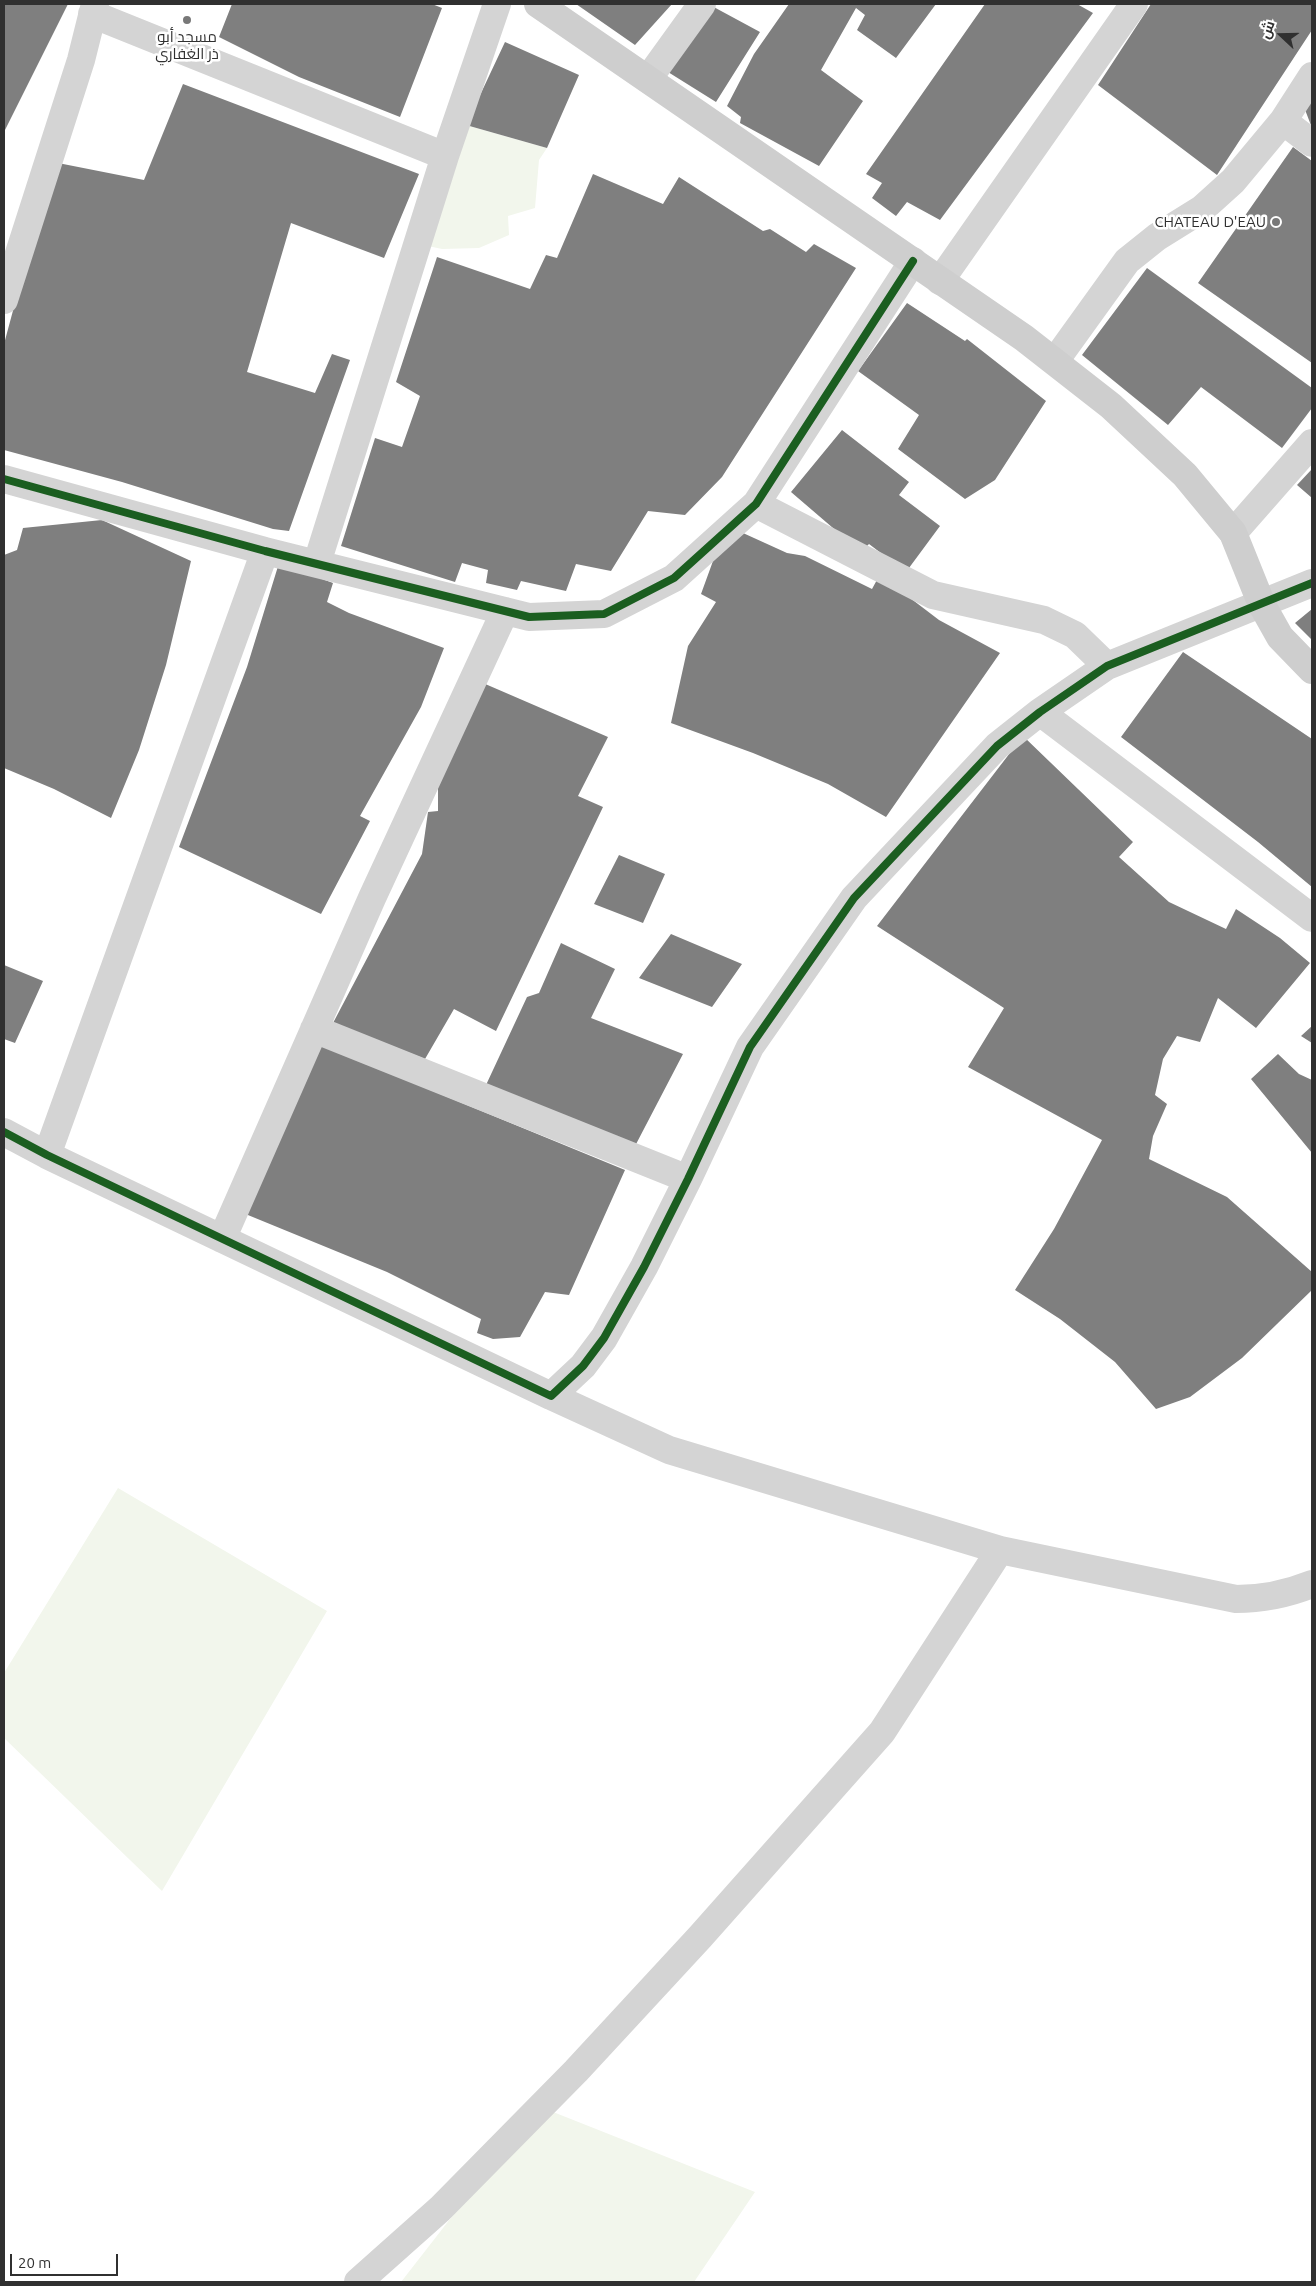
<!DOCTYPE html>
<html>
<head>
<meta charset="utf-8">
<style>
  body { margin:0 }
  #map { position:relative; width:1316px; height:2286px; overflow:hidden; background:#fff; font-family:Ubuntu,Cairo,sans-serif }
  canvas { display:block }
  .frame { position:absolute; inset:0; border:5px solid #303030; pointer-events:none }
  .north { position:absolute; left:1256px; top:10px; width:50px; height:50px; -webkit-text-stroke:4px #fff; paint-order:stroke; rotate:291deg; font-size:14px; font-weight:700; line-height:20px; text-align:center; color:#303030 }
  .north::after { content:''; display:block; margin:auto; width:18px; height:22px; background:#303030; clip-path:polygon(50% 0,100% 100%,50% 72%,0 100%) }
  .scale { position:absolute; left:10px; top:2254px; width:108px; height:22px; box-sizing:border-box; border:2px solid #303030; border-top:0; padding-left:6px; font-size:15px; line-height:18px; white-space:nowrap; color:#303030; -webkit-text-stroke:4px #fff; paint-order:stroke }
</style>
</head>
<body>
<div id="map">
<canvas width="1316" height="2286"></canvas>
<div class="frame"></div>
<div class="north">ش</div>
<div class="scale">20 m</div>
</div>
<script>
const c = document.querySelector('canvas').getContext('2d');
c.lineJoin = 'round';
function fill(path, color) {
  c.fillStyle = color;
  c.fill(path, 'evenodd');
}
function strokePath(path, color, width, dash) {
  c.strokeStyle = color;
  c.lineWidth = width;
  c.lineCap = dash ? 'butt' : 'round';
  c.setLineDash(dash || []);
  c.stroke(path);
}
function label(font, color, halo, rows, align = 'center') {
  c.font = font + ' Ubuntu,Cairo,sans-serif';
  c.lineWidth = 5;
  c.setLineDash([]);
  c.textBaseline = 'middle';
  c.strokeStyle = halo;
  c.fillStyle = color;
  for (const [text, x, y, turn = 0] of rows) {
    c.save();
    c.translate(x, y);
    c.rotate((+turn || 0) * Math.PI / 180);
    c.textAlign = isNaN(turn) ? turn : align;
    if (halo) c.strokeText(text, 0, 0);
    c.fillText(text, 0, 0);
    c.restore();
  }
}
fill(new Path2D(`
  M466 125 547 148 539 160 535 208 508 216 509 235 479 248 442 249 428 246Z
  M118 1488 327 1611 162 1891 4 1738V1673Z
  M538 2106 755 2192 694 2282H401Z`), '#f2f6ec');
fill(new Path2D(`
  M4 4H68L4 132Z
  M232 4H432L442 8 400 117 299 77 219 37Z
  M576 4H672L635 45Z
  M789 4H936L896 58 857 30 865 15 856 8 821 70 863 101 819 166 740 123 741 117 727 106 754 54Z
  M985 4H1077L1093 13 940 220 907 202 896 216 872 198 882 183 866 174Z
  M1151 4H1312V30L1217 175 1098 85Z
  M710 5 760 32 716 102 668 72Z
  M505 42 579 75 547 148 466 125Z
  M183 84 419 174 384 258 291 223 247 372 315 393 332 354 350 360 289 531 273 529 122 482 4 450V344L53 162 144 180Z
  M1312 96V128L1304 107Z
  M1293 147 1312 161V363L1198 283Z
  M593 174 663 204 679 177 763 231 770 229 806 252 814 244 856 268 722 477 685 515 648 511 611 571 576 564 566 591 521 581 517 590 486 583 488 570 462 563 455 582 341 546 375 438 402 447 420 396 396 382 437 257 530 289 546 255 557 258Z
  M1147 268 1312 388V408L1282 448 1201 387 1168 425 1082 355Z
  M907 303 965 341 967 339 1046 401 995 480 965 499 898 449 919 415 858 371Z
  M842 430 909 482 899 495 940 526 906 572 869 544 861 552 791 492Z
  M1312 469V498L1297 485Z
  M102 520 191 561 166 665 139 750 111 818 54 789 4 768V555L17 550 23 528Z
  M732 528 787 553 805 556 872 589 878 578 897 588 939 620 1000 653 886 817 828 784 753 753 671 723 688 646 716 602 701 594 713 561Z
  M279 563 333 583 327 602 349 613 444 648 421 707 360 816 370 821 321 914 179 847 247 667Z
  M1312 609V640L1295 623Z
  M1183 652 1312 739V887L1258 842 1121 737Z
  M476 680 608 737 578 796 603 807 496 1031 454 1009 425 1059 333 1023 422 854 428 812 438 811V775Z
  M1023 736 1133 842 1119 857 1169 902 1226 929 1236 909 1280 938 1310 963 1256 1028 1218 998 1200 1042 1177 1036 1163 1059 1155 1095 1167 1104 1153 1136 1149 1159 1227 1197 1312 1272V1290L1242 1358 1190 1397 1156 1409 1115 1362 1060 1319 1015 1290 1054 1229 1102 1140 968 1067 1004 1008 877 926Z
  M619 855 665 874 643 923 594 904Z
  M671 934 742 964 712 1007 639 978Z
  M561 943 615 969 591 1018 683 1054 634 1148 486 1085 527 997 539 993Z
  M4 965 43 981 15 1043 4 1039Z
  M1312 1026V1043L1301 1036Z
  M316 1043 625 1170 569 1295 545 1292 520 1337 493 1339 477 1333 481 1319 387 1272 243 1213Z
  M1278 1054 1299 1074 1312 1080V1153L1251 1079Z`), '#7f7f7f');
strokePath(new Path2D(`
  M92 14 445 156
  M648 79 702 4
  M1283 121 1312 143
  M940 281 1134 4
  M4 300 81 60 95 4
  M1055 361 1127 261 1157 237 1202 209 1233 181 1283 121 1312 76
  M4 479 265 551 529 617 604 614 674 578 756 504 913 261
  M756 504 933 595 1044 620 1075 635 1107 666
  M1233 533 1312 443
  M317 563 445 156 497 4
  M1040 712 1312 918
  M314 1029 688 1179
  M4 1132 47 1155 551 1396 583 1366 604 1338 644 1267 688 1179 750 1047 854 898 997 746 1040 712 1107 666 1312 583
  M47 1155 265 551
  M222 1239 372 898 505 611
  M551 1396 669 1450 1000 1550 1236 1599C1264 1599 1287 1594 1312 1584
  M358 2282 440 2209 576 2071 700 1937 882 1732 1000 1550`), '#d4d4d4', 28);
strokePath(new Path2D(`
  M538 4 1024 338 1111 406 1185 475 1233 533 1262 605 1280 637 1312 670`), '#cecece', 28);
strokePath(new Path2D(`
  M4 479 265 551 529 617 604 614 674 578 756 504 913 261
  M4 1132 47 1155 551 1396 583 1366 604 1338 644 1267 688 1179 750 1047 854 898 997 746 1040 712 1107 666 1312 583`), '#1b5e20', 8);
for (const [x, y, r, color] of [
  [187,20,5,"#787878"],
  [1276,222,5,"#787878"]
]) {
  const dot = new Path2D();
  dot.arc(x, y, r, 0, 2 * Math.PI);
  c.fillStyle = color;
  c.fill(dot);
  strokePath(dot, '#fff', 2);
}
label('15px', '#303030', '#fff', [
  ["مسجد أبو",187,37],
  ["ذر الغفاري",187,54],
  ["CHATEAU D'EAU",1266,222,"right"]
]);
</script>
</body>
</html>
